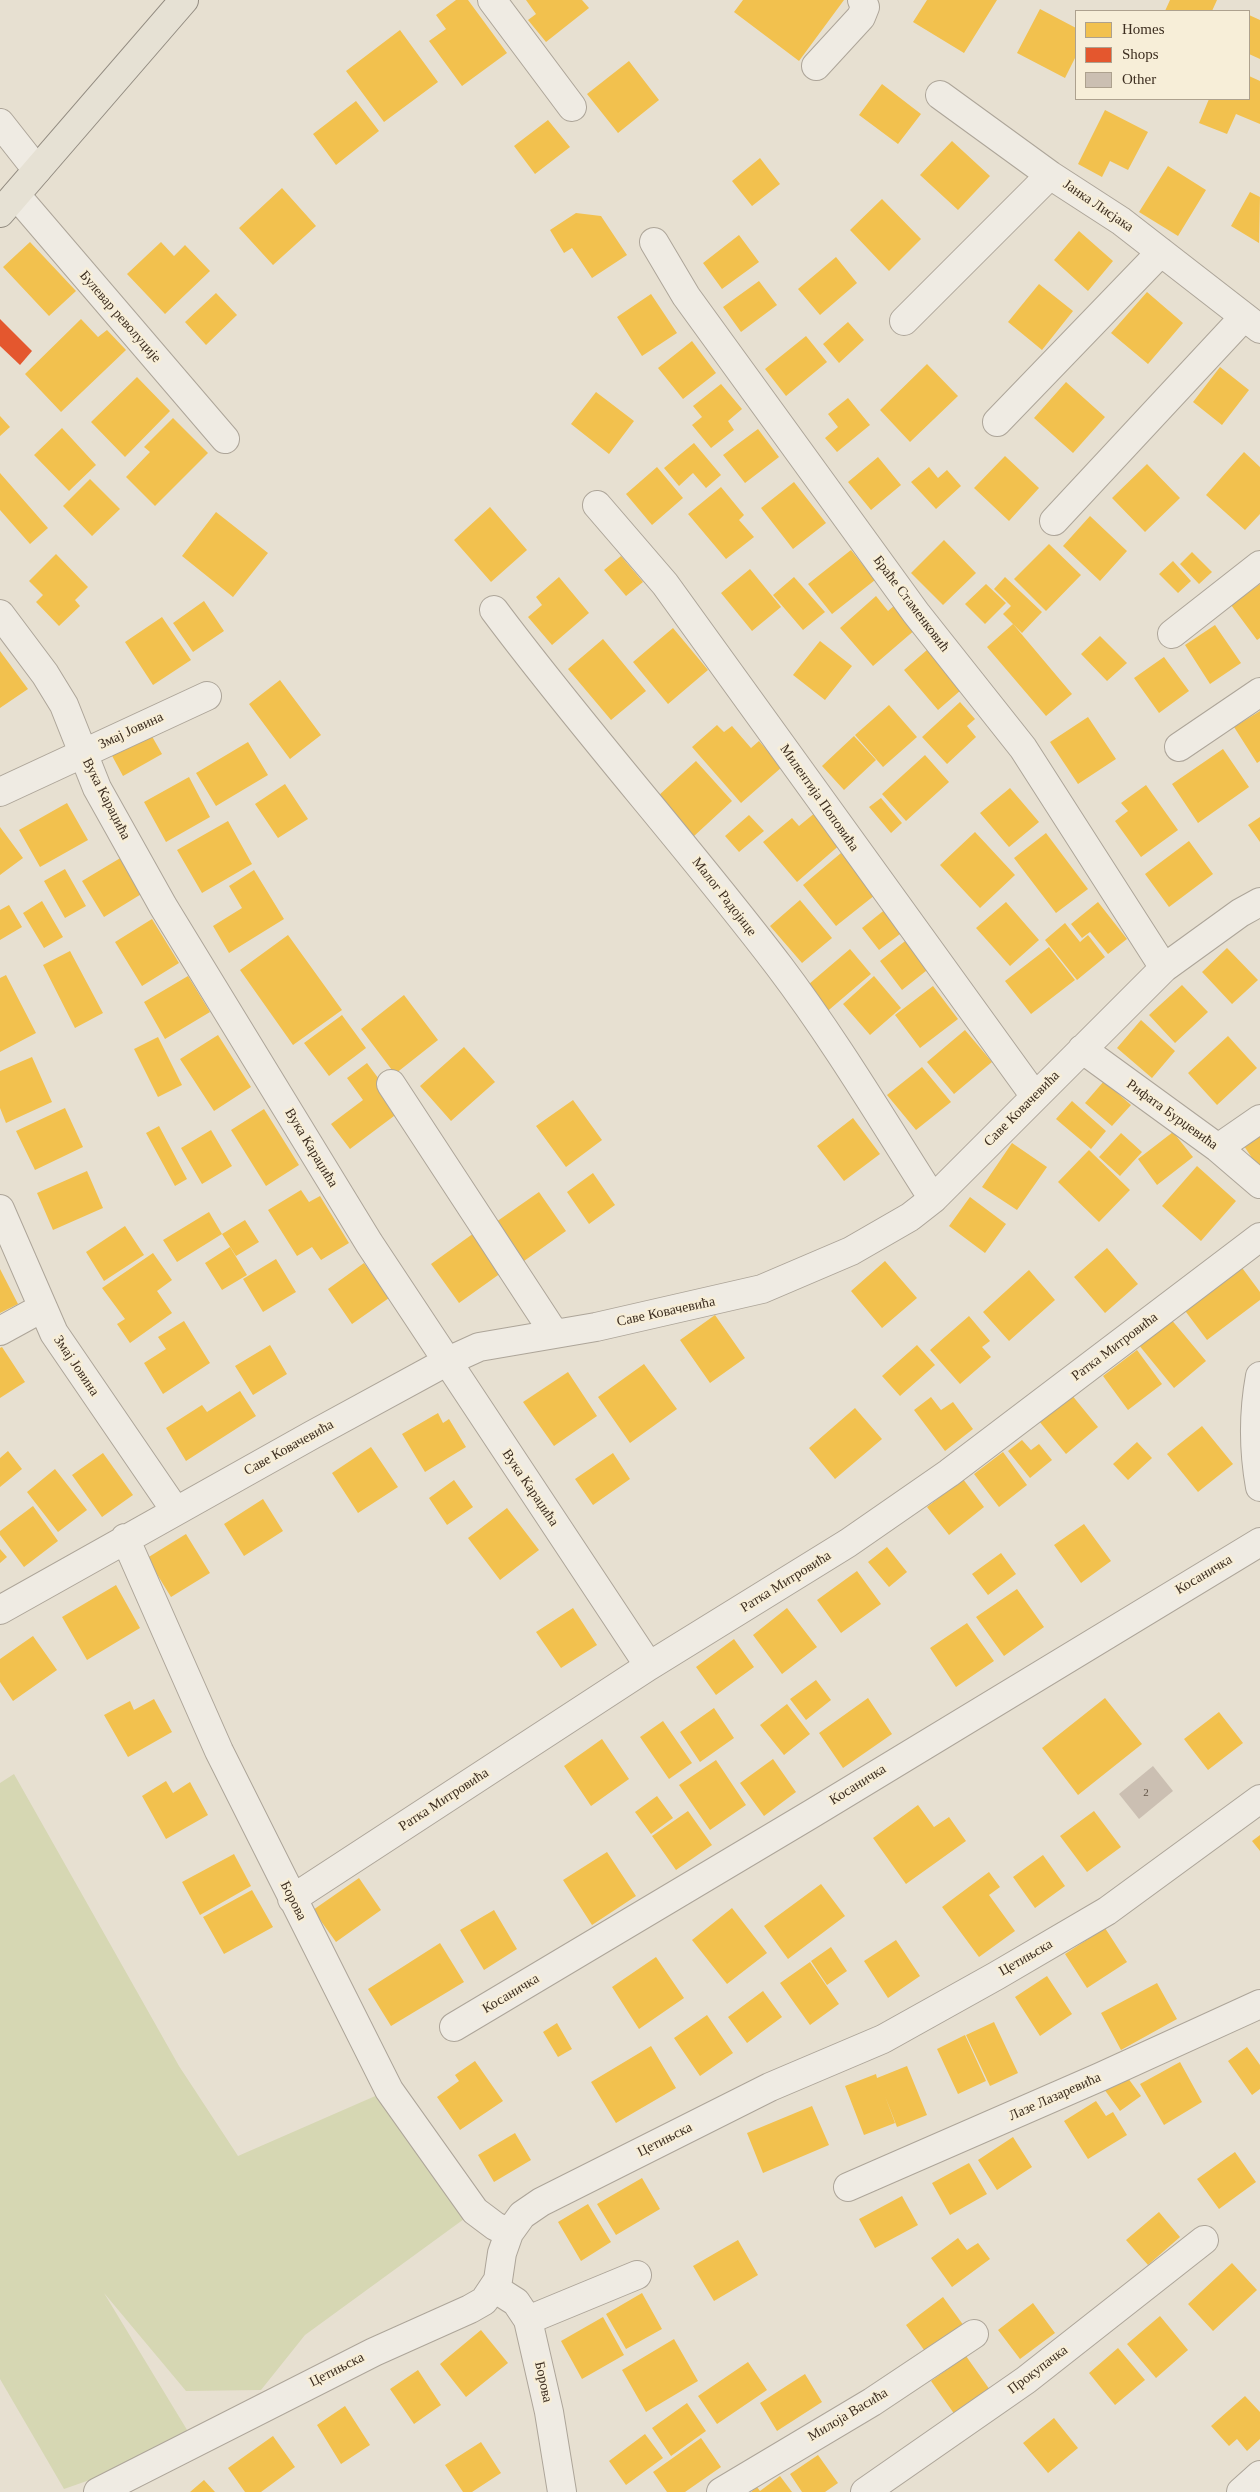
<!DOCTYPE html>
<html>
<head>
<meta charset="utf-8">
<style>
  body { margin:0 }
  #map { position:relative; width:1260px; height:2492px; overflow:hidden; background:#e7e0d1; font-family:"Times New Roman",serif }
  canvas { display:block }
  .legend { position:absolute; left:1075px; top:10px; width:175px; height:90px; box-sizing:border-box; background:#f7eed8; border:1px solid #ada18e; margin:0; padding:6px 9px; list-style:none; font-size:15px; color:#3d2e20 }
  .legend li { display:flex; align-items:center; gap:10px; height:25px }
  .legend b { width:25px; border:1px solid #ada18e }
</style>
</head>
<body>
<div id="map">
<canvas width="1260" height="2492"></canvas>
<ul class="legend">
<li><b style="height:14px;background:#f2c14e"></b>Homes</li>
<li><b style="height:14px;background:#e4572e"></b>Shops</li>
<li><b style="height:14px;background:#cbbfb2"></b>Other</li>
</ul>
</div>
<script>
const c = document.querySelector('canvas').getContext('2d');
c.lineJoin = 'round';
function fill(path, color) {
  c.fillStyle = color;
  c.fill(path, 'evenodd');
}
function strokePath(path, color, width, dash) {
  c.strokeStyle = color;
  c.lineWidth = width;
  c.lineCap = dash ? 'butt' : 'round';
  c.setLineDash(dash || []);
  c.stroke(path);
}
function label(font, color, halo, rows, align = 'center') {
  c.font = font + ' "Times New Roman",serif';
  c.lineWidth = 5;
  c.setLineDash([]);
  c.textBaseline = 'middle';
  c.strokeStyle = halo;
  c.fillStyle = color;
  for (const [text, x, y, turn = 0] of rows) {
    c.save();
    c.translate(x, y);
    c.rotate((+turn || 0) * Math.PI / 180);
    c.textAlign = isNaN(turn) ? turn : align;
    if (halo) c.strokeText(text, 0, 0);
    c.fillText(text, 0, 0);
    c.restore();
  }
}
fill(new Path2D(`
  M14 1774 179 2066 238 2156 389 2090 475 2211 305 2335 261 2390 186 2391 104 2293 195 2443 64 2489 0 2379V1783Z`), '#d6d7b3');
fill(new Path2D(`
  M456 0H468L507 53 462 86 429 41 446 29 436 15Z
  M526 0H582L589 8 546 42 528 20 536 14Z
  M743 0H844L799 61 734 12Z
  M927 0H997L964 53 913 22Z
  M1170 0H1217L1212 11H1165Z
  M1040 9 1076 28V56L1065 78 1017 53Z
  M1249 15 1260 20V59L1249 54Z
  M400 30 438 82 384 122 346 71Z
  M629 61 659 100 618 133 587 94Z
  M1249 76 1260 81V124L1236 114 1227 134 1199 123 1209 99H1249Z
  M882 84 921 114 898 144 859 115Z
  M356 101 379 131 336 165 313 134Z
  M1105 110 1148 132 1128 170 1110 161 1102 177 1078 164Z
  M548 120 570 147 535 174 514 146Z
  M952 141 990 176 958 210 920 175Z
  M760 158 780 184 752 206 732 181Z
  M1168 166 1206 190 1178 236 1139 212Z
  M282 188 316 226 273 265 239 228Z
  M1250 192 1260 197 1259 243 1231 226Z
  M882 199 921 239 889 271 850 230Z
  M576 213 601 216 627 255 592 278 572 248 564 253 550 230Z
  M1079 231 1113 261 1088 291 1054 260Z
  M739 235 759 262 722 289 703 263Z
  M30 242 76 291 49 316 3 267Z
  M161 242 174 256 185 245 210 271 165 314 127 274Z
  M836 257 857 283 820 315 798 289Z
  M759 281 777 305 741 332 723 307Z
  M1039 284 1073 311 1042 350 1008 322Z
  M1147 292 1183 323 1148 364 1111 333Z
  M216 293 237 315 206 345 185 322Z
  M651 294 677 333 642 356 617 317Z
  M81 319 98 337 107 330 126 350 61 412 25 374Z
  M848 322 864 340 839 363 823 344Z
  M806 336 827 362 786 396 765 369Z
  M692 341 716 373 683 399 658 368Z
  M927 364 958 396 910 442 880 410Z
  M1220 367 1249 390 1222 425 1193 402Z
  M137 377 170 411 125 457 91 422Z
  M1066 382 1105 417 1073 453 1034 418Z
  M721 384 742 409 728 421 734 430 711 448 692 425 702 417 693 406Z
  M596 392 634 421 609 454 571 424Z
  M848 398 870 425 837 452 825 438 838 427 828 414Z
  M0 416 10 427 0 436Z
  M173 418 208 453 155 506 126 477 150 452 144 447Z
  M62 428 96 465 69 491 34 455Z
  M758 429 779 457 745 483 723 455Z
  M694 443 721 475 706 488 693 473 679 486 664 468Z
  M1244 452 1260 467V514L1245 530 1206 495Z
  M1005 456 1039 488 1009 521 974 488Z
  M878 457 901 485 871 510 848 482Z
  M1147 464 1180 498 1145 532 1112 498Z
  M657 467 683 498 652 525 626 494Z
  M929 467 938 478 947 470 961 486 936 509 911 482Z
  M0 473 48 528 30 544 0 510Z
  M90 479 120 509 92 536 63 506Z
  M794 482 826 523 793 549 761 508Z
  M721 487 744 515 739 520 754 537 726 559 688 514Z
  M490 507 527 550 491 582 454 540Z
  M216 512 268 553 233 597 182 556Z
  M1090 516 1127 551 1100 581 1063 546Z
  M944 540 976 573 943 605 911 573Z
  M1049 544 1081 575 1046 611 1014 579Z
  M851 550 875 580 832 614 808 584Z
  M1192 552 1212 572 1199 584 1180 564Z
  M56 554 88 587 75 600 80 606 59 626 36 602 43 595 29 581Z
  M621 556 643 582 626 596 604 570Z
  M1173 561 1191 581 1178 593 1159 574Z
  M750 569 781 607 752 631 721 593Z
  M559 577 589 613 552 645 528 617 542 605 536 597Z
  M794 577 825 612 803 630 773 595Z
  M1005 577 1042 612 1022 633 1003 614 1011 606 994 589Z
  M986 584 1006 603 985 624 965 604Z
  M1260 584V638L1257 640 1231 605Z
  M876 596 888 611 895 605 916 629 873 666 840 628Z
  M204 601 224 631 193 652 173 623Z
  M162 617 191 660 153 685 125 642Z
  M1013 624 1072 694 1046 716 987 647Z
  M1215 625 1241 663 1210 684 1185 645Z
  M673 628 708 670 668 704 633 662Z
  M1100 636 1127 663 1107 681 1081 654Z
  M603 639 646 691 611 720 568 669Z
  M820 641 852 666 825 700 793 675Z
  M927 650 961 690 938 710 904 670Z
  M0 651 28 689 0 708Z
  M1164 657 1189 691 1159 713 1134 678Z
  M280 680 321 735 290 759 249 704Z
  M960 702 975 719 967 726 976 737 947 764 922 737Z
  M889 705 917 737 883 767 855 735Z
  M1260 711V761L1257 763 1234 727Z
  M1088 717 1116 759 1078 784 1050 742Z
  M717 725 724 732 732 726 751 748 759 741 782 767 741 803 692 747Z
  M149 731 162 754 123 776 110 752Z
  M854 736 876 760 844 790 822 766Z
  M248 742 268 775 216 806 196 773Z
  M1223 749 1249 787 1198 823 1172 784Z
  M925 755 949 782 906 821 882 794Z
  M696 761 732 801 693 837 657 797Z
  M189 777 210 817 166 842 144 802Z
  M285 784 308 819 278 838 255 804Z
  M1146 785 1178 830 1141 857 1115 821 1128 811 1121 803Z
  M1010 788 1039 822 1009 847 980 813Z
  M881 798 902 823 891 833 869 807Z
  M67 803 88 840 40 867 19 830Z
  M816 812 842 843 797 882 763 842 792 818 799 826Z
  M749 815 764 831 739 852 725 836Z
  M1260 817V842L1248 825Z
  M228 821 252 864 202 893 177 850Z
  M0 827 23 858 0 875Z
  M975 832 1015 875 980 908 940 865Z
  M1046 833 1088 889 1056 913 1014 858Z
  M1189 841 1213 874 1169 907 1145 874Z
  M841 853 875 895 836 926 803 885Z
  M122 857 143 893 104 917 82 881Z
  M65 869 86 906 65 918 44 881Z
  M254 870 284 919 229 953 213 926 242 908 229 886Z
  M800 900 832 938 802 963 770 926Z
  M42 901 63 937 44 948 23 913Z
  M1006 902 1039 940 1010 966 976 928Z
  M1098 902 1127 939 1108 954 1090 932 1082 938 1071 924Z
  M9 905 22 927 0 940V910Z
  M887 908 904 931 879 950 862 928Z
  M152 919 179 963 142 986 115 942Z
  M1065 923 1080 942 1088 935 1105 957 1077 980 1045 940Z
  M288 935 342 1010 293 1045 240 970Z
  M909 938 931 967 902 990 880 961Z
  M1049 947 1075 980 1031 1014 1005 981Z
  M1227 948 1258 980 1232 1004 1202 972Z
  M850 949 871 974 823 1015 802 990Z
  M70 951 103 1013 75 1028 43 965Z
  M6 975 36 1033 0 1052V978Z
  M188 976 210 1012 165 1039 144 1002Z
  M874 976 901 1008 870 1035 843 1004Z
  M1182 985 1208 1012 1175 1043 1149 1015Z
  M933 986 958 1019 920 1048 895 1015Z
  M404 995 438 1040 395 1074 361 1029Z
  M342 1015 366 1048 329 1076 304 1043Z
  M1141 1020 1175 1051 1152 1078 1117 1048Z
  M965 1030 992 1062 954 1094 927 1062Z
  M218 1035 251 1087 214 1111 180 1059Z
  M1228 1036 1257 1068 1217 1105 1188 1073Z
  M158 1037 182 1085 158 1097 134 1049Z
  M464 1047 495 1082 451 1121 420 1086Z
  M32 1057 52 1102 6 1123 0 1108V1071Z
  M367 1063 402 1110 350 1149 331 1124 363 1100 347 1078Z
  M922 1067 951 1102 916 1130 887 1095Z
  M1104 1081 1131 1105 1112 1126 1085 1103Z
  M573 1100 602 1140 566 1167 536 1126Z
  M1072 1101 1106 1131 1091 1149 1056 1119Z
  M65 1108 83 1147 35 1170 16 1131Z
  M264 1109 299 1165 266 1186 231 1130Z
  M853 1118 880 1154 844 1181 817 1146Z
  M159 1126 187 1179 175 1186 146 1133Z
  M211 1130 232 1166 202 1184 181 1148Z
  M1260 1131V1166L1258 1167 1242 1143Z
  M1173 1132 1193 1157 1157 1185 1138 1159Z
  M1121 1133 1142 1152 1120 1176 1099 1157Z
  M1012 1143 1047 1167 1017 1210 982 1187Z
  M1089 1150 1130 1190 1099 1222 1058 1182Z
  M1197 1166 1236 1201 1201 1241 1162 1206Z
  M87 1171 103 1208 53 1230 37 1193Z
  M593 1173 615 1205 589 1224 567 1192Z
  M301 1190 309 1202 320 1196 349 1243 321 1260 312 1247 297 1256 268 1210Z
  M539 1192 566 1231 524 1261 496 1222Z
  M970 1197 1006 1224 985 1253 949 1226Z
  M209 1212 222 1234 177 1262 163 1240Z
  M245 1220 259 1242 236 1256 222 1234Z
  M125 1226 144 1255 104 1281 86 1252Z
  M474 1233 501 1273 459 1303 431 1264Z
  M230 1247 247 1275 222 1290 205 1263Z
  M1107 1248 1138 1284 1105 1313 1074 1277Z
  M153 1253 172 1280 157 1291 172 1313 130 1343 117 1324 125 1319 102 1288Z
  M276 1259 296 1292 263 1312 243 1279Z
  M885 1261 917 1298 882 1328 851 1291Z
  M364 1263 389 1298 352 1324 328 1289Z
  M1240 1265 1260 1292V1300L1207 1340 1183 1308Z
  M0 1269 18 1304 0 1313Z
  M1029 1270 1055 1300 1009 1341 983 1312Z
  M715 1315 745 1358 710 1383 680 1340Z
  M969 1316 990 1341 982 1347 991 1357 960 1384 930 1350Z
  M1170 1318 1206 1361 1174 1388 1138 1344Z
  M184 1321 210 1363 163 1394 144 1363 166 1349 158 1337Z
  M270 1345 287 1374 253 1395 235 1366Z
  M917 1345 935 1365 900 1396 882 1376Z
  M2 1347 25 1382 0 1398V1348Z
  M1137 1350 1162 1384 1128 1410 1103 1376Z
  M644 1364 677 1409 630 1443 598 1397Z
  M568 1372 597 1416 554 1446 523 1402Z
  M240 1391 256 1416 186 1461 166 1428 202 1405 207 1412Z
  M1071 1394 1098 1427 1066 1454 1039 1421Z
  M931 1397 941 1410 953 1402 973 1429 945 1451 914 1410Z
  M855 1408 882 1439 835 1479 809 1448Z
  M438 1413 443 1423 449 1419 466 1447 425 1472 402 1434Z
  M1202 1426 1233 1464 1198 1492 1167 1454Z
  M1022 1440 1031 1450 1039 1444 1052 1460 1030 1478 1008 1451Z
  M1137 1442 1152 1458 1128 1480 1113 1464Z
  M371 1447 398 1487 358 1513 332 1473Z
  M8 1451 22 1469 0 1487V1458Z
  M1003 1452 1027 1485 999 1507 974 1474Z
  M103 1453 133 1495 102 1517 72 1475Z
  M613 1453 630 1479 593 1505 575 1479Z
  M55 1469 87 1510 58 1532 27 1492Z
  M963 1479 984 1507 949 1535 927 1507Z
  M454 1480 473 1507 447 1525 429 1498Z
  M263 1499 283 1531 244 1556 224 1524Z
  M33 1506 58 1541 24 1567 0 1535V1531Z
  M507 1508 539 1550 500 1580 468 1538Z
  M1084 1524 1111 1561 1081 1583 1054 1545Z
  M186 1534 210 1573 171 1597 147 1558Z
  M887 1547 907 1572 889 1587 868 1562Z
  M0 1549 7 1557 0 1563Z
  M1001 1553 1016 1574 988 1595 972 1574Z
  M857 1571 881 1604 841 1633 817 1600Z
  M116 1585 140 1628 87 1660 62 1617Z
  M1017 1589 1044 1627 1004 1656 976 1617Z
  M573 1608 597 1645 561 1668 536 1632Z
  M787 1608 817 1647 782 1674 753 1635Z
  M967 1623 994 1661 956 1687 930 1648Z
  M33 1636 57 1670 13 1701 0 1682V1659Z
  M734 1639 754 1667 716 1695 696 1667Z
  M816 1680 831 1700 806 1720 790 1699Z
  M868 1698 892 1734 843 1768 819 1733Z
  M1105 1698 1142 1744 1078 1795 1042 1748Z
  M154 1699 172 1732 128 1757 104 1715 130 1701 134 1710Z
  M787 1704 810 1734 784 1755 760 1725Z
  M714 1708 734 1738 700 1762 680 1732Z
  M1219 1712 1243 1743 1208 1770 1184 1739Z
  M663 1721 692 1763 669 1779 640 1737Z
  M602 1739 629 1779 591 1806 564 1766Z
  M773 1759 796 1792 764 1816 740 1783Z
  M716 1760 746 1805 710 1830 679 1785Z
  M166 1781 173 1793 190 1782 208 1815 166 1839 142 1796Z
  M657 1796 673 1818 651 1834 635 1812Z
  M918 1805 934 1827 949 1817 966 1841 906 1884 873 1838Z
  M688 1811 712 1845 676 1870 652 1836Z
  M1094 1811 1121 1847 1087 1872 1060 1836Z
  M1260 1835V1851L1252 1841Z
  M607 1852 636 1896 592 1925 563 1880Z
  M234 1854 251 1886 200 1915 182 1882Z
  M1043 1855 1065 1886 1035 1908 1013 1877Z
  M989 1872 1000 1887 989 1895 1015 1931 979 1957 942 1907Z
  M359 1878 381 1910 336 1942 313 1910Z
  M821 1884 845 1916 788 1959 764 1926Z
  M252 1890 273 1927 224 1954 203 1917Z
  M732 1908 767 1953 727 1984 692 1940Z
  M494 1910 517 1949 484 1970 460 1930Z
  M1105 1928 1127 1962 1087 1988 1065 1954Z
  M896 1940 920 1976 888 1998 864 1961Z
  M440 1943 464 1982 391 2026 368 1989Z
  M831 1947 847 1971 827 1985 811 1961Z
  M656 1957 684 1998 639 2029 612 1987Z
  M810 1962 839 2004 810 2025 780 1983Z
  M1047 1976 1072 2014 1040 2036 1015 1997Z
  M1157 1983 1177 2019 1121 2050 1101 2013Z
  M763 1991 782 2017 747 2043 728 2017Z
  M707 2015 733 2053 700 2076 674 2038Z
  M994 2022 1018 2073 990 2086 966 2035Z
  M557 2023 572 2049 558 2057 543 2032Z
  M965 2035 986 2081 958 2094 937 2049Z
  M651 2046 676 2088 616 2123 591 2082Z
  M1247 2047 1260 2065V2089L1252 2095 1228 2061Z
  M475 2061 503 2101 460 2130 437 2097 459 2081 455 2075Z
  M1180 2062 1202 2102 1164 2125 1140 2084Z
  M907 2066 927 2115 897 2127 885 2096 895 2123 864 2135 845 2086 876 2074 877 2078Z
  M1125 2074 1141 2096 1120 2111 1104 2089Z
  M1096 2101 1106 2116 1113 2112 1127 2135 1088 2159 1064 2121Z
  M812 2106 829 2145 763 2173 747 2133Z
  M515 2133 531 2160 494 2182 478 2155Z
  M1013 2137 1032 2167 997 2190 978 2160Z
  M1235 2152 1256 2182 1219 2209 1197 2179Z
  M969 2163 987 2194 950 2215 932 2183Z
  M642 2178 660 2209 616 2235 597 2204Z
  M902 2196 918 2225 875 2248 859 2219Z
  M588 2204 611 2242 581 2261 558 2222Z
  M1159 2212 1180 2237 1148 2265 1126 2240Z
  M958 2238 967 2250 978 2243 990 2259 952 2287 931 2258Z
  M738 2240 758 2275 714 2301 693 2266Z
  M1232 2263 1257 2290 1213 2331 1188 2304Z
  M642 2293 662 2329 626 2349 606 2314Z
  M943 2297 964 2326 927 2354 906 2325Z
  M1033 2303 1055 2333 1020 2359 998 2330Z
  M1160 2316 1188 2350 1156 2378 1127 2344Z
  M603 2317 624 2355 582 2379 561 2341Z
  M481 2330 508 2363 466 2397 440 2364Z
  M674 2339 698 2381 646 2412 622 2370Z
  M1118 2348 1145 2380 1115 2405 1089 2373Z
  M966 2356 990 2390 955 2415 931 2381Z
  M748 2362 767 2390 717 2424 698 2396Z
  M418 2370 441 2405 414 2424 390 2389Z
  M805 2374 822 2402 777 2431 760 2403Z
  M1245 2396 1260 2412V2439L1247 2451 1237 2439 1229 2446 1211 2426Z
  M687 2403 706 2431 671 2456 652 2428Z
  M345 2406 370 2445 341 2464 317 2425Z
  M1054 2418 1078 2448 1048 2473 1023 2443Z
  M645 2434 663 2458 626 2485 609 2461Z
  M273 2436 295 2467 261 2492H245L228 2468Z
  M701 2438 721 2467 685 2492H667L653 2472Z
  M481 2442 501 2473 472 2492H463L445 2465Z
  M818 2455 838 2483 825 2492H802L790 2474Z
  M780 2476 792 2492H751L757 2487 760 2491Z
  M204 2480 215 2492H190Z`), '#f2c14e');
fill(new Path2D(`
  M0 319 32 351 20 365 0 346Z`), '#e4572e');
fill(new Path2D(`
  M1153 1766 1173 1791 1139 1819 1119 1794Z`), '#cbbfb2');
const minor = new Path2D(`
  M492 0 572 107
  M816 66 861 17 865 7 862 0
  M940 95 1050 175
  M0 123 37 170
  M16 195 225 439
  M654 242 686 296 916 613 1023 748 1164 968
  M904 321 1050 175 1121 221 1260 329
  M997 422 1161 252
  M597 505 665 584 1034 1095
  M1054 521 1243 318
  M494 610C585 732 687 845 779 966 835 1040 883 1121 933 1199
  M0 614 45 674 64 705 97 788 163 906 369 1243 649 1666
  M1172 634 1260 565
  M1179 747 1260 692
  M0 792 207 696
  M1082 1049 1218 1148 1260 1184
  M391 1084 554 1333
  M1218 1148 1260 1119
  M0 1209 54 1333 175 1510
  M0 1331 42 1308
  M1260 1376C1253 1414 1253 1448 1260 1487
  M125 1538 219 1751 389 2090 475 2211 495 2226 509 2233
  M0 1610 312 1435 446 1362 479 1347 596 1327 762 1289 851 1251 910 1217 933 1199 1164 968 1240 913 1260 902
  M292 1899 649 1666 848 1543 949 1473 1260 1237
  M454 2027 813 1813 1260 1542
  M848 2187 1100 2077 1260 2004
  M494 2288 516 2302 528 2320 549 2412 562 2492
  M528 2320 637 2275
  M98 2492 374 2352 470 2309 484 2301 498 2280 502 2253 509 2233 522 2215 541 2202 770 2087 883 2039 996 1976 1107 1911 1260 1799
  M721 2492 872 2402 974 2334
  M865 2492 1026 2380 1204 2240
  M1241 2492 1260 2475`);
const major = new Path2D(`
  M0 213 184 0`);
strokePath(minor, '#ada599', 30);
strokePath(major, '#928b80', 30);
strokePath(minor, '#efebe3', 28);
strokePath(major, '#e6e1d4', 28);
label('11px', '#605244', null, [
  ["2",1146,1793]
]);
label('14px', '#3d2e20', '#f7eed8', [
  ["Јанка Лисјака",1098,206,34],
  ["Булевар револуције",120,317,49],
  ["Браће Стаменковић",911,604,53],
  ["Змај Јовина",131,731,-25],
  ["Милентија Поповића",819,798,55],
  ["Вука Караџића",106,799,63],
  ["Малог Радојице",724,897,52],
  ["Саве Ковачевића",1022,1109,-45],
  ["Рифата Бурџевића",1172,1115,36],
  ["Вука Караџића",311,1148,59],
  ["Саве Ковачевића",666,1312,-12],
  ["Ратка Митровића",1115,1347,-37],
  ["Змај Јовина",76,1366,56],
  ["Саве Ковачевића",289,1448,-29],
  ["Вука Караџића",530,1488,56],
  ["Косаничка",1204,1575,-31],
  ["Ратка Митровића",786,1582,-32],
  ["Косаничка",858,1785,-32],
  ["Ратка Митровића",444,1800,-33],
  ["Борова",293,1901,63],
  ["Цетињска",1026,1958,-30],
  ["Косаничка",511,1994,-31],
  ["Лазе Лазаревића",1055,2097,-24],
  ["Цетињска",665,2140,-27],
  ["Цетињска",337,2370,-27],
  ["Прокупачка",1038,2370,-37],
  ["Борова",543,2382,78],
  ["Милоја Васића",848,2415,-31]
]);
</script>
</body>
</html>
